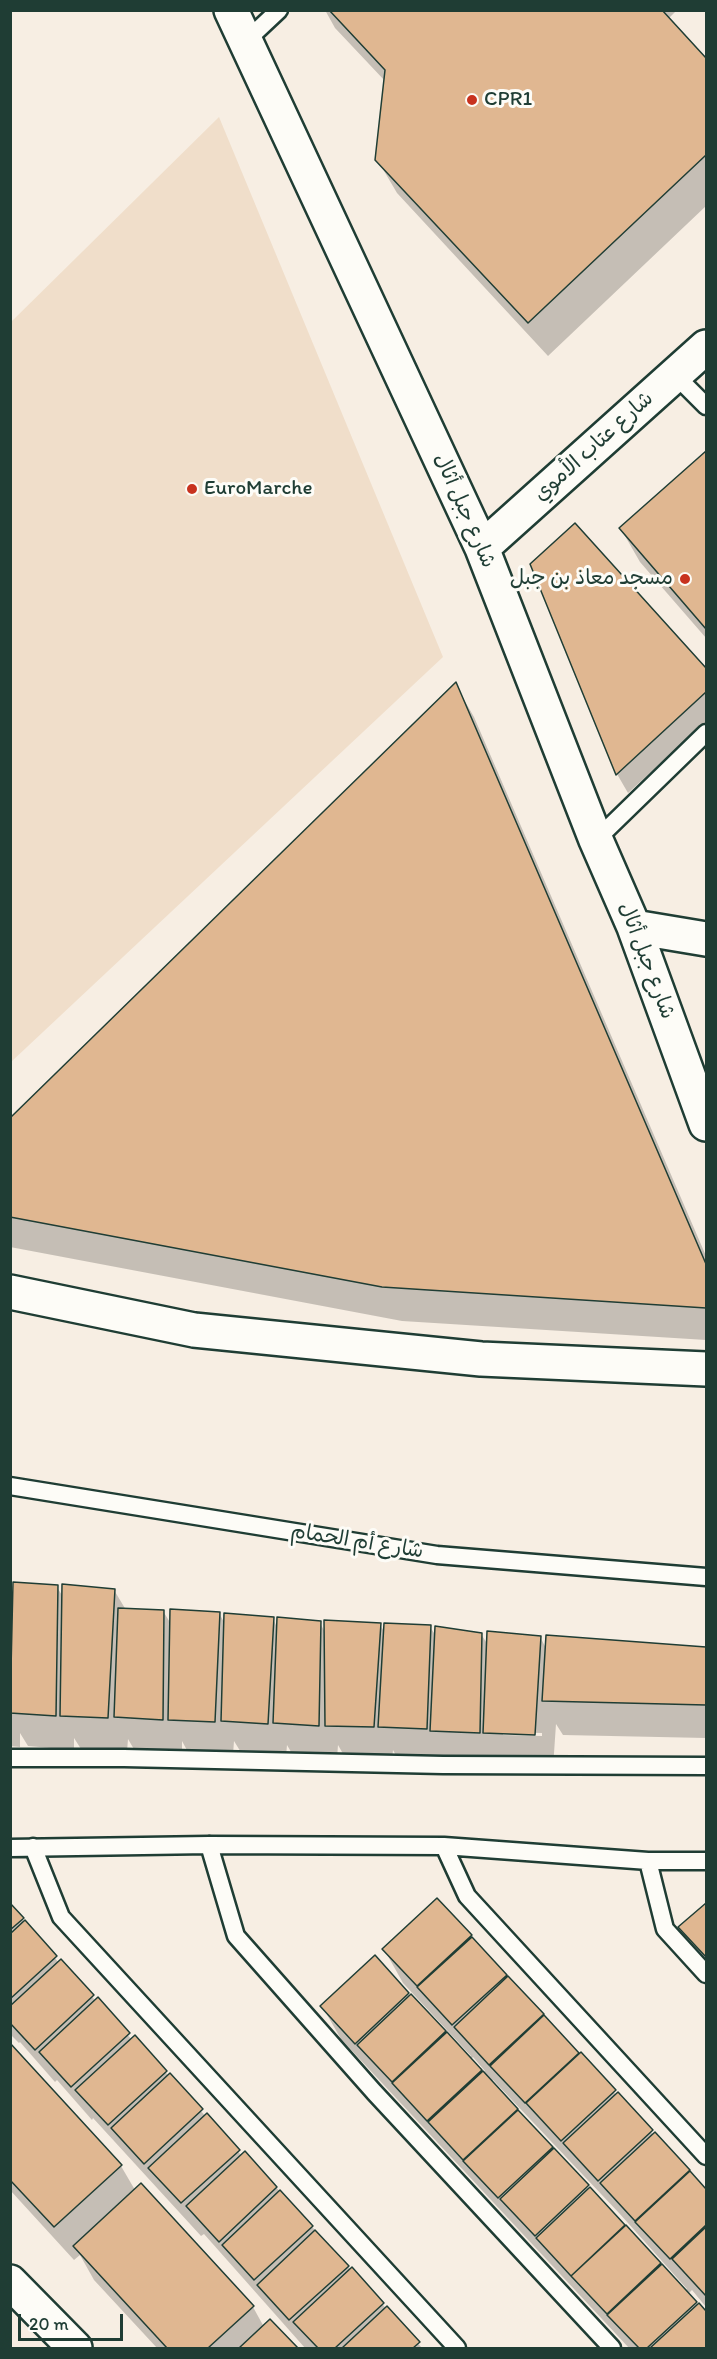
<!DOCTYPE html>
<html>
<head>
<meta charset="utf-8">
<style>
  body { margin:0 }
  #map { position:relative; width:717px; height:2359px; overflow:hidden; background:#f7eee3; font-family:Itim,sans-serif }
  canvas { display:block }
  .frame { position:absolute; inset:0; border:12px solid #1f3d34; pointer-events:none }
  .scale { position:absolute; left:18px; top:2314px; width:105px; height:27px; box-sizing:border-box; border:3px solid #1f3d34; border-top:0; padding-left:8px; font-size:18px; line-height:21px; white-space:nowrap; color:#1f3d34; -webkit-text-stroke:4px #fdfcf7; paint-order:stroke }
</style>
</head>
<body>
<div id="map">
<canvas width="717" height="2359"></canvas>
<div class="frame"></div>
<div class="scale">20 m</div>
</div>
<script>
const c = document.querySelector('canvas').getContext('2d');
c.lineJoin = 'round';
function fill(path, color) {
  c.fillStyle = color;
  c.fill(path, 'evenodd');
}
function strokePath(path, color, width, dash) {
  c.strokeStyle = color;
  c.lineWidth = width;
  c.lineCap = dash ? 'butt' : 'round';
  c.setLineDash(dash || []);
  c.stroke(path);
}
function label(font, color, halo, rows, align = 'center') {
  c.font = font + ' Itim,"Playpen Sans Arabic",sans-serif';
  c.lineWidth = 6;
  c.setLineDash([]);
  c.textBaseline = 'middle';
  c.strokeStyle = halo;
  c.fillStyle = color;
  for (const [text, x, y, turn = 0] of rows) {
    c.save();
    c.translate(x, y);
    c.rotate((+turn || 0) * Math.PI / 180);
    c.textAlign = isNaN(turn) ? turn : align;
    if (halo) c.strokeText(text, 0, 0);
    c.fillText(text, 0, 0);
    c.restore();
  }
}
fill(new Path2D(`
  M219 117 443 657 11 1062V322Z`), '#f0deca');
fill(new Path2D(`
  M325 10H677L668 19 706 60V206L548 356 397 193 377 159 385 81 335 28Z
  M706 453V638L640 562 621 529Z
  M575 525 706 671V722L628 793 617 774 532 564Z
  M455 684 474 717 706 1256V1340L402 1321 10 1247V1120Z
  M10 1587 14 1593 57 1587 63 1597 114 1590 126 1610 163 1611 171 1624 219 1613 225 1624 273 1619 278 1629 320 1623 326 1634 380 1625 385 1633 430 1627 436 1636 481 1634 488 1645 540 1637 546 1648 547 1636 706 1648V1738L563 1735 556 1724 553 1768 451 1764 446 1756V1762L399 1761 393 1750 392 1760 346 1759 338 1745 337 1759 294 1757 287 1745 286 1757 242 1754 234 1741 233 1755 189 1754 182 1741V1753L135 1751 128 1739 127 1752 81 1749 74 1738V1750L28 1746 20 1733V1747L10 1746ZM503 1732 542 1733V1736L503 1735Z
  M437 1900 508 1979 706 2191V2307L692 2290 688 2294 706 2313V2348H629L341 2039 322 2006 408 1994 469 2058 471 2056 403 1983 384 1949ZM473 2057 485 2071 482 2073 470 2060ZM493 2080 619 2213 687 2289 685 2291 553 2151 491 2082Z
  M10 1905 59 1963 96 2001 97 2000 132 2040 134 2038 242 2156 245 2153 422 2348H305L204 2234 201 2236 93 2118 92 2120 57 2080 55 2082 20 2042 19 2043 10 2034Z
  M706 1905V1968L700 1961 680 1928Z
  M10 2045 121 2166 135 2190 253 2307 264 2327 270 2321 296 2348H157L94 2280 80 2255 74 2260 10 2190Z`), '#0003');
const building = new Path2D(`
  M329 10H662L706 58V155L528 323 375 160 385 70Z
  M706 451V629L619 528Z
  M575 523 706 668V692L616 775 530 564Z
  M456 682 706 1264V1308L382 1287 10 1217V1118Z
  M13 1582 58 1585 56 1716 10 1713Z
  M62 1584 115 1589 108 1718 60 1716Z
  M118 1608 164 1610 163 1720 114 1717Z
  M170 1609 220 1612 215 1722 168 1720Z
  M224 1613 274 1617 268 1724 221 1721Z
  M277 1617 321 1621 319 1726 273 1723Z
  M324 1620 381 1623 374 1727 325 1726Z
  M384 1623 431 1625 427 1729 378 1727Z
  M435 1626 482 1633 480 1733 430 1731Z
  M487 1631 541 1636 535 1735 483 1733Z
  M546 1635 706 1647V1705L542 1701Z
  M437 1898 472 1935 417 1986 382 1949Z
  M10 1903 24 1918 10 1930Z
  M706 1903V1957L678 1927Z
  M25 1920 57 1956 10 1999V1934Z
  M472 1937 507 1975 452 2025 417 1987Z
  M375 1955 409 1993 355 2044 320 2006Z
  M61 1959 94 1995 35 2050 10 2023V2006Z
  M508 1976 544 2014 489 2065 454 2027Z
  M411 1994 446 2031 392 2082 357 2045Z
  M98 1997 130 2033 71 2087 39 2052Z
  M544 2015 579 2053 525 2103 490 2066Z
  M447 2032 482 2070 427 2121 392 2083Z
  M135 2035 167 2071 108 2125 75 2090Z
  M10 2043 122 2165 54 2227 10 2180Z
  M581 2052 616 2090 561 2141 526 2103Z
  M483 2071 518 2109 463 2160 428 2122Z
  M170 2073 203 2109 144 2164 111 2128Z
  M618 2092 653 2130 598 2181 563 2143Z
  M518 2110 553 2147 498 2198 463 2161Z
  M207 2113 240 2150 181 2203 148 2168Z
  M655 2132 690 2170 635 2221 600 2183Z
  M554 2148 589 2185 535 2236 500 2199Z
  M245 2151 277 2187 219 2242 186 2206Z
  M690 2171 706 2189V2225L670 2259 635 2222Z
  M141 2183 254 2306 208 2348H167L73 2246Z
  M590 2187 625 2225 571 2276 536 2238Z
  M280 2190 313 2226 254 2280 222 2245Z
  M626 2225 661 2263 607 2314 571 2276Z
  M706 2227V2296L672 2259Z
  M315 2230 349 2266 289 2320 257 2285Z
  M662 2264 697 2302 647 2348H639L607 2315Z
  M352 2267 384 2303 335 2348H318L293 2322Z
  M699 2303 706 2311V2348H650Z
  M387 2306 420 2342 413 2348H342Z
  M270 2319 298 2348H239Z`);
fill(building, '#e0b791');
strokePath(building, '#1f3d34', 1.5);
const service = new Path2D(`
  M246 41 279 10
  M675 375 706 406
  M596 840 706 733
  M10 1486 437 1555 706 1577
  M10 1758H124L443 1765 706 1766
  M209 1845 236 1936 374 2092 612 2348
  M444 1846 467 1896 706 2156
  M33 1847 61 1917 457 2348
  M10 1848 209 1845 444 1846 648 1861H706
  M648 1861 665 1929 706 1974`);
const minor = new Path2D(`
  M231 10 482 548 596 840 634 927 706 1124
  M482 548 706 347
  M634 927 706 939`);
const tertiary = new Path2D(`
  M10 2282 75 2348`);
const secondary = new Path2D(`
  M10 1292 194 1330 481 1359 706 1369`);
strokePath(service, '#1f3d34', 21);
strokePath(minor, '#1f3d34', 38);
strokePath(tertiary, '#1f3d34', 38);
strokePath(secondary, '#1f3d34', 38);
strokePath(service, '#fdfcf7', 16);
strokePath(minor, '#fdfcf7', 33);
strokePath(tertiary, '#fdfcf7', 33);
strokePath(secondary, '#fdfcf7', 33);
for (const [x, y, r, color] of [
  [472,100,6,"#c8321e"],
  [192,489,6,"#c8321e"],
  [685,579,6,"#c8321e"]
]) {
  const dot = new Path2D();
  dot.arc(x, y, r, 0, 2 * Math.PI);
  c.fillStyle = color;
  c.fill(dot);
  strokePath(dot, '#fdfcf7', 2);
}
label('21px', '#1f3d34', '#fdfcf7', [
  ["CPR1",484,100],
  ["EuroMarche",204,489],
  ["مسجد معاذ بن جبل",673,579,"right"]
], 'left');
label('21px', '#1f3d34', '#fdfcf7', [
  ["شارع عتاب الأموي",594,447,-42],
  ["شارع جبل أثال",464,511,66],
  ["شارع جبل أثال",646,961,69],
  ["شارع أم الحمام",357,1542,9]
]);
</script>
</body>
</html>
